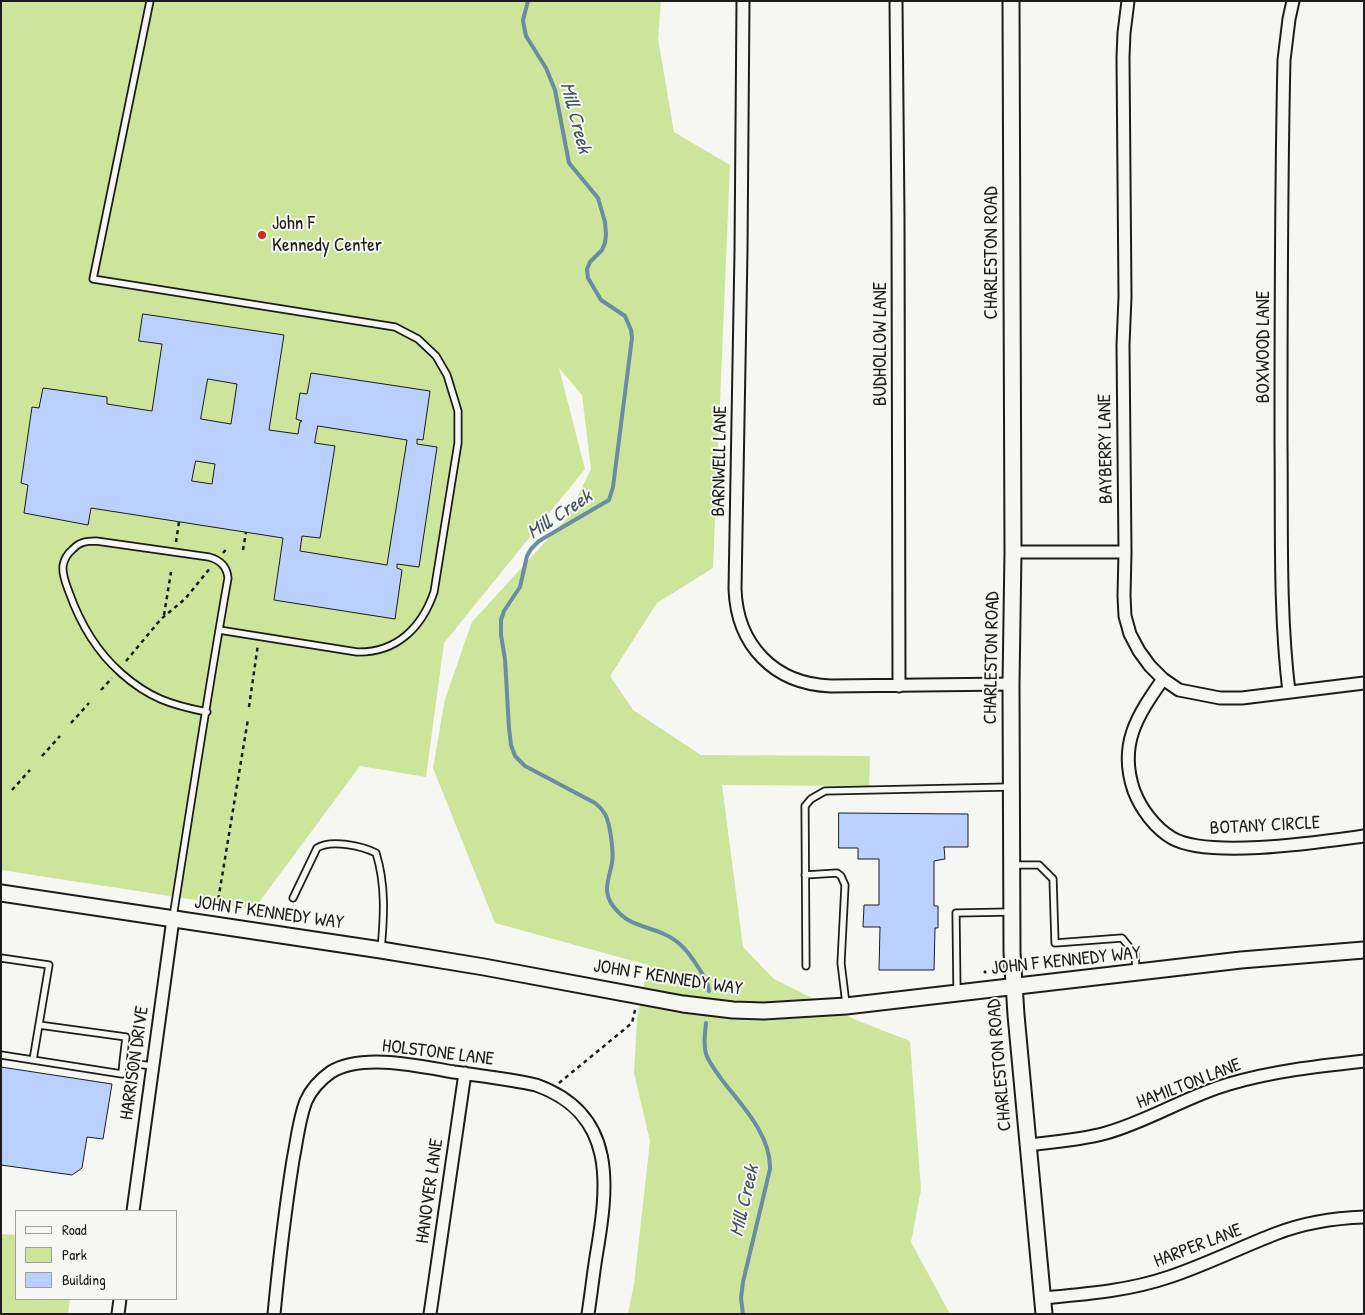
<!DOCTYPE html>
<html>
<head>
<meta charset="utf-8">
<style>
  body { margin:0 }
  #map { position:relative; width:1365px; height:1315px; overflow:hidden; background:#f6f6f2; font-family:"Patrick Hand",sans-serif }
  canvas { display:block }
  .frame { position:absolute; inset:0; border:2px solid #1c1c1c; pointer-events:none }
  .legend { position:absolute; left:15px; top:1210px; width:162px; height:90px; box-sizing:border-box; background:#f6f6f2; border:1px solid #9f9f9c; margin:0; padding:6px 9px; list-style:none; font-size:15px; color:#1c1c1c }
  .legend li { display:flex; align-items:center; gap:10px; height:25px }
  .legend b { width:25px; border:1px solid #9f9f9c }
</style>
</head>
<body>
<div id="map">
<canvas width="1365" height="1315"></canvas>
<div class="frame"></div>
<ul class="legend">
<li><b style="height:6px;background:#f6f6f2"></b>Road</li>
<li><b style="height:14px;background:#cde59a"></b>Park</li>
<li><b style="height:14px;background:#bad0ff"></b>Building</li>
</ul>
</div>
<script>
const c = document.querySelector('canvas').getContext('2d');
c.lineJoin = 'round';
function fill(path, color) {
  c.fillStyle = color;
  c.fill(path, 'evenodd');
}
function strokePath(path, color, width, dash) {
  c.strokeStyle = color;
  c.lineWidth = width;
  c.lineCap = dash ? 'butt' : 'round';
  c.setLineDash(dash || []);
  c.stroke(path);
}
function label(font, color, halo, rows, align = 'center') {
  c.font = font + ' "Patrick Hand",sans-serif';
  c.lineWidth = 4;
  c.setLineDash([]);
  c.textBaseline = 'middle';
  c.strokeStyle = halo;
  c.fillStyle = color;
  for (const [text, x, y, turn = 0] of rows) {
    c.save();
    c.translate(x, y);
    c.rotate((+turn || 0) * Math.PI / 180);
    c.textAlign = isNaN(turn) ? turn : align;
    if (halo) c.strokeText(text, 0, 0);
    c.fillText(text, 0, 0);
    c.restore();
  }
}
fill(new Path2D(`
  M1 1H661L658 39 674 132 730 165 713 568 657 603 610 676 633 710 701 755 870 756 869 786 722 785 743 947 774 979 856 1020 910 1041 921 1190 911 1242 950 1314H628L634 1284 650 1141 634 1073 637 1019 648 965 495 923 433 768 445 699 472 622 567 518 591 469 582 395 559 368 585 469 444 643 426 777 360 766 254 909 1 870Z
  M1 1234 16 1235V1299H70L68 1314H1Z`), '#cde59a');
strokePath(new Path2D(`
  M528 1 523 20 524 26 526 36 546 68 555 90 569 163 598 198 605 222 606 234 605 243 602 250 590 262 587 269 588 278 601 300 625 316 631 330 632 338 613 487 609 500 539 541 531 549 527 556 520 587 504 611 501 620V635L505 659 509 728 511 745 515 756 525 766 595 803C599 806 602 809 605 814 610 823 614 852 612 863 609 879 602 891 613 906 630 928 644 924 666 935 681 942 689 953 698 967 703 975 708 981 709 991
  M706 1023C705 1033 703 1043 706 1054 709 1063 716 1071 722 1080 742 1106 771 1135 770 1169L743 1282 741 1298 743 1314`), '#6b8da4', 4);
const building = new Path2D(`
  M143 314 284 335 269 430 298 434 300 422 302 421 296 419 300 393 307 394 311 373 430 391 423 440 417 439V444L437 447 419 567 397 564V568L402 570 395 619 274 600 283 538 91 508 88 525 24 513 28 485 21 483 32 407 39 408 43 388 107 397V404L152 411 162 344 139 341ZM208 379 237 384 231 424 201 419ZM318 426 407 440 387 565 300 551 302 536 320 538 335 446 315 443ZM196 461 215 464 212 484 192 481Z
  M839 813 968 814V847H944L945 859 934 861V906H938V928H935L934 970H879L880 927H863L864 905H879V859H858V848H839Z
  M1 1067 112 1084 103 1139 87 1137 82 1168 72 1175 1 1165Z`);
fill(building, '#bad0ff');
strokePath(building, '#1c1c1c', 1);
const lane = new Path2D(`
  M150 1 93 279 395 327 418 339 436 356 447 375 458 411V443L434 592C422 627 397 653 357 652L219 630
  M1012 865H1039L1053 879 1055 943 1122 938 1135 954 1136 971
  M805 875 837 873 841 876 845 885 841 963 846 1004
  M293 898 317 848C331 839 362 846 376 853 386 885 384 917 381 950
  M173 917C191 804 208 691 228 578 227 566 220 560 209 557L96 541C86 541 79 542 72 550 67 554 64 560 63 566 62 575 66 584 69 592 80 623 96 651 121 673 149 698 171 705 207 712
  M1 958 49 965 33 1060
  M806 966 805 806 811 799 825 791 1009 787
  M957 993 956 913 1010 912
  M39 1025 126 1037 123 1062
  M1 1055 122 1074 123 1062 152 1066`);
const street = new Path2D(`
  M743 1 741 251 735 589C737 645 774 684 831 686L1011 684
  M896 1 898 218 899 686
  M1128 1 1124 33 1123 57 1125 297 1123 345 1125 552 1124 596 1125 616 1130 634 1139 651 1150 666 1163 679 1179 690 1220 698H1242L1364 683
  M1013 552H1125
  M1163 679C1137 716 1118 745 1134 791 1141 809 1155 828 1172 838 1208 859 1320 842 1364 836
  M1289 692C1279 609 1282 526 1281 443 1281 315 1281 187 1284 60L1289 19 1293 1
  M1027 1145C1054 1142 1081 1140 1106 1133 1149 1121 1187 1096 1229 1084 1273 1071 1319 1066 1364 1061
  M133 1211 173 919
  M1042 1298C1086 1294 1128 1291 1169 1277 1205 1265 1239 1248 1275 1234 1303 1223 1333 1218 1364 1217
  M118 1314 120 1299
  M274 1314C279 1262 285 1211 293 1160 297 1140 299 1119 306 1101 311 1090 321 1079 331 1072 362 1053 419 1066 454 1072 481 1076 509 1079 536 1085 618 1114 608 1187 596 1257 593 1276 591 1295 588 1314
  M430 1314 465 1073`);
const secondary = new Path2D(`
  M1011 1 1013 552 1011 684 1012 952 1016 1015 1044 1314
  M1 893 381 950 484 967 683 1004 733 1010 764 1011 846 1006 1241 960 1364 950`);
strokePath(lane, '#1c1c1c', 9);
strokePath(street, '#1c1c1c', 15);
strokePath(secondary, '#1c1c1c', 19);
strokePath(new Path2D(`
  M176 542 179 522
  M243 550 246 532
  M223 553 228 547
  M164 615 171 572
  M126 661 161 619 185 599 211 567
  M101 690 112 678
  M249 707 258 644
  M71 723 89 703
  M42 756 60 736
  M12 790 30 770
  M217 907 248 719
  M984 971 986 973
  M989 1012 991 1009
  M559 1083 632 1023 635 1010`), '#1c1c1c', 2.5, [4, 4]);
strokePath(lane, '#f6f6f2', 5.5);
strokePath(street, '#f6f6f2', 11);
strokePath(secondary, '#f6f6f2', 15);
for (const [x, y, r, color] of [
  [262,235,5,"#c8321e"]
]) {
  const dot = new Path2D();
  dot.arc(x, y, r, 0, 2 * Math.PI);
  c.fillStyle = color;
  c.fill(dot);
  strokePath(dot, '#f6f6f2', 2);
}
label('19px', '#1c1c1c', '#f6f6f2', [
  ["John F",272,224],
  ["Kennedy Center",272,246]
], 'left');
label('19px', '#1c1c1c', '#f6f6f2', [
  ["CHARLESTON ROAD",992,253,-90],
  ["BUDHOLLOW LANE",881,344,-90],
  ["BOXWOOD LANE",1264,347,-90],
  ["BAYBERRY LANE",1106,449,-91],
  ["BARNWELL LANE",720,461,-89],
  ["CHARLESTON ROAD",992,658,-89],
  ["BOTANY CIRCLE",1265,826,-3],
  ["JOHN F KENNEDY WAY",269,913,8],
  ["JOHN F KENNEDY WAY",1066,961,-6],
  ["JOHN F KENNEDY WAY",668,978,9],
  ["HOLSTONE LANE",438,1053,7],
  ["HARRISON DRIVE",135,1063,-82],
  ["CHARLESTON ROAD",1000,1065,-95],
  ["HAMILTON LANE",1189,1084,-21],
  ["HANOVER LANE",430,1191,-82],
  ["HARPER LANE",1198,1246,-21]
]);
label('italic 20px', '#435460', '#f6f6f2', [
  ["Mill Creek",575,118,75],
  ["Mill Creek",560,515,-33],
  ["Mill Creek",745,1201,-77]
]);
</script>
</body>
</html>
